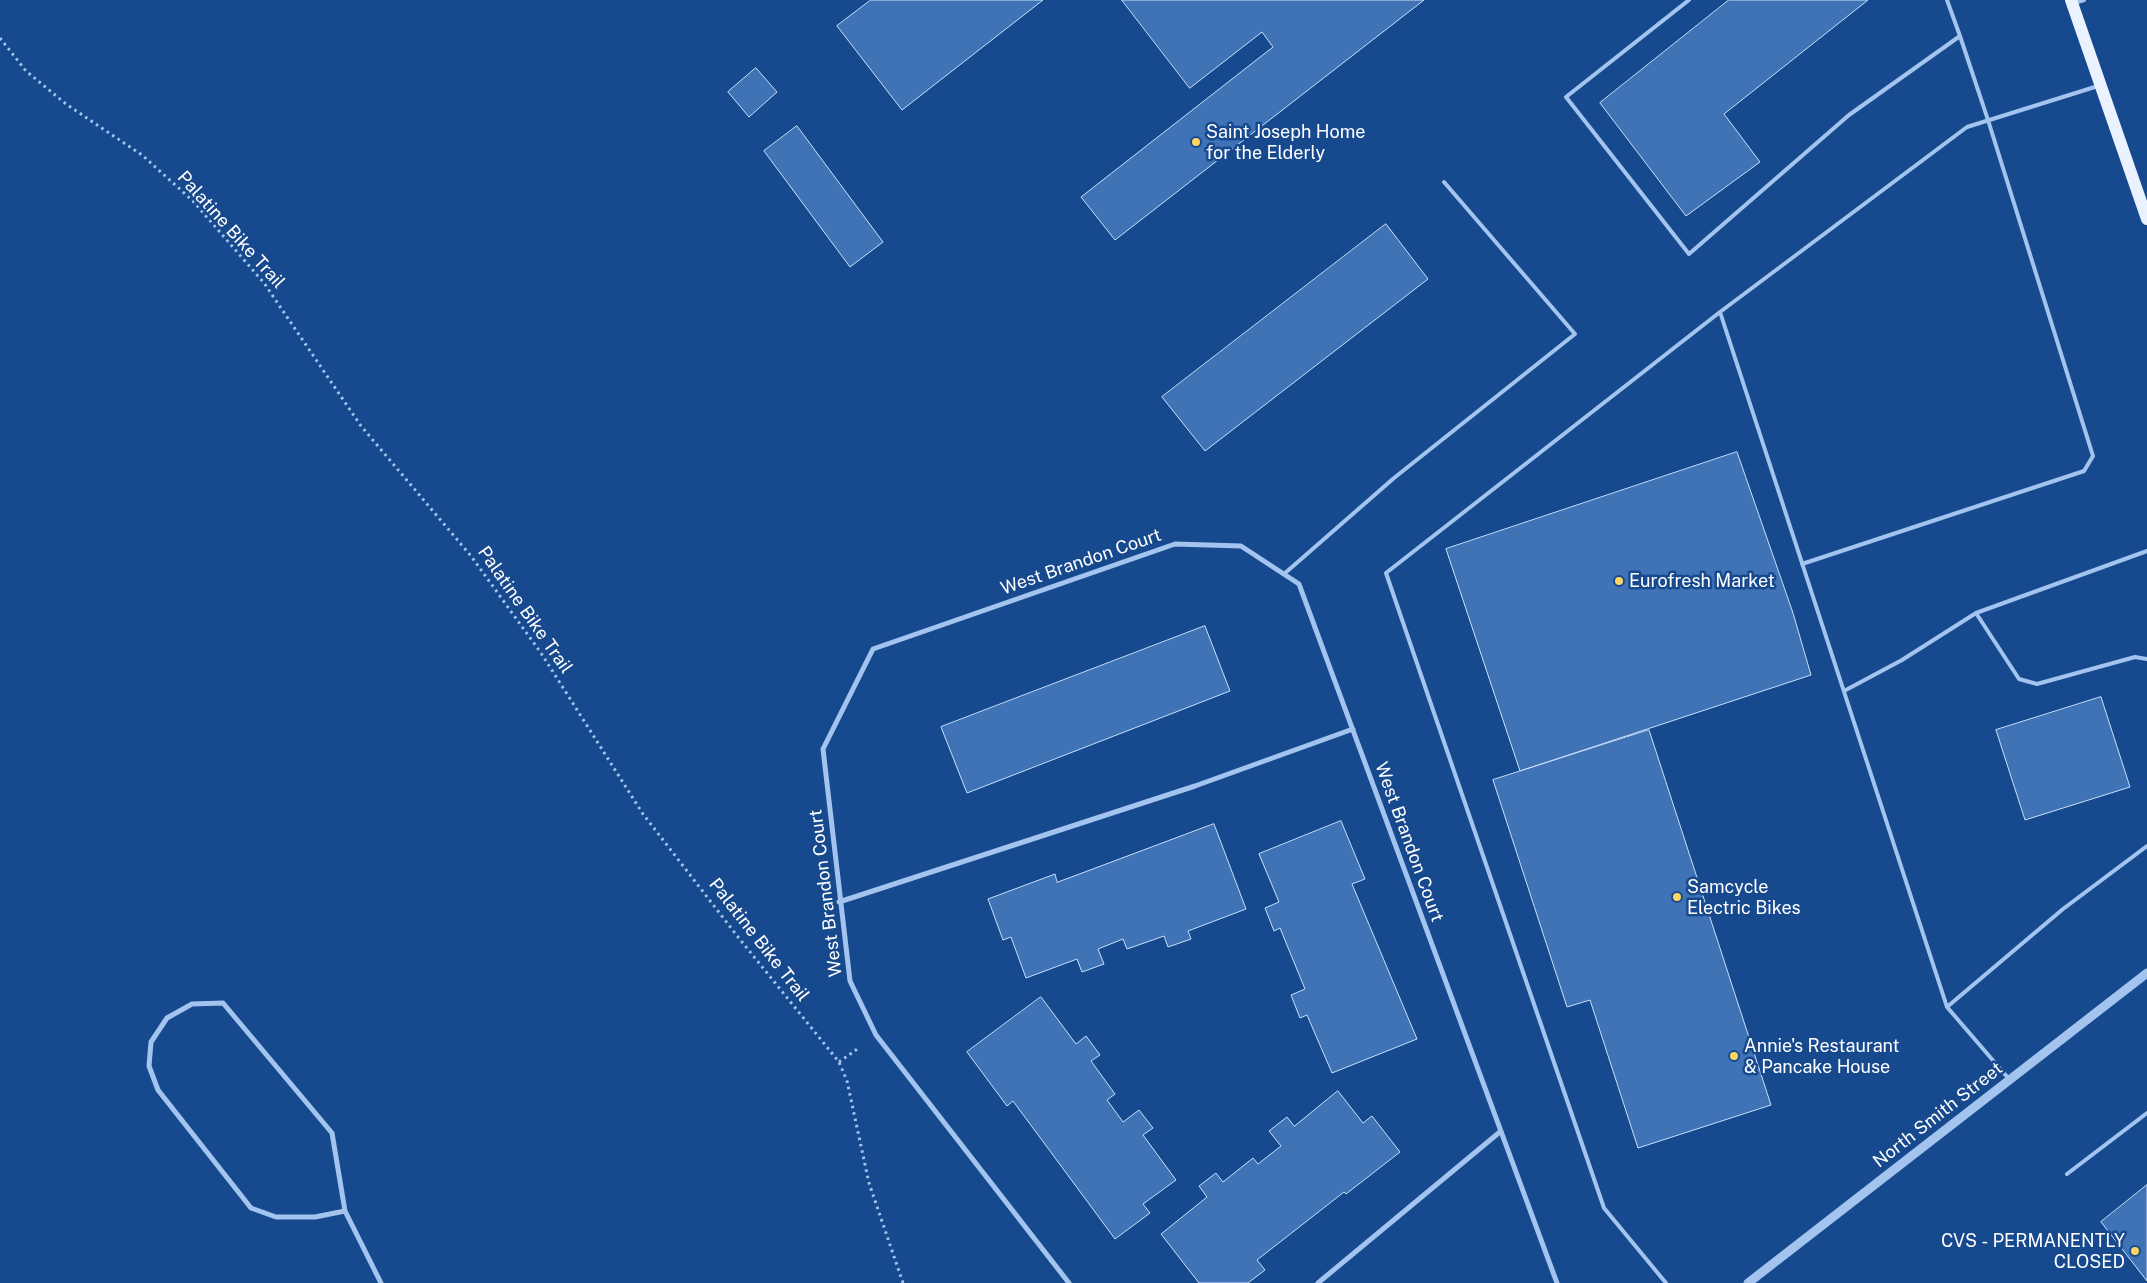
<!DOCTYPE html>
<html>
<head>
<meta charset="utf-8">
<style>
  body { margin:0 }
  canvas { display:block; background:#17498e }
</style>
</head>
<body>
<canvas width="2147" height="1283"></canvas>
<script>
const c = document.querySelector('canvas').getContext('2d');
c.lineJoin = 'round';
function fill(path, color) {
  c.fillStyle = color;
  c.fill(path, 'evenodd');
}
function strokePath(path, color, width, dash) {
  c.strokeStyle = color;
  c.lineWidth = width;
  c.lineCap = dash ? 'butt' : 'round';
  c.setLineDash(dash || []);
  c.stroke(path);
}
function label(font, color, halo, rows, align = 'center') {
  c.font = font + ' "Public Sans",sans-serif';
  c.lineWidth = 5;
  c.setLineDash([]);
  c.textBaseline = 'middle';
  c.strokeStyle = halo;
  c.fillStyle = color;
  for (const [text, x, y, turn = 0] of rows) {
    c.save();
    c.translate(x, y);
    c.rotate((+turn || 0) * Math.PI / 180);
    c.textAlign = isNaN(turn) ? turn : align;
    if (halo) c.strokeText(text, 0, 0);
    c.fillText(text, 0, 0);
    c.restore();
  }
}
const building = new Path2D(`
  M871 0H1043L902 110 837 26Z
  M1122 0H1424L1115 240 1081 197 1273 47 1262 32 1190 88Z
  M1729 0H1868L1724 114 1760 162 1686 216 1600 103Z
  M756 68 777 92 749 117 728 92Z
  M797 126 883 242 850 267 764 151Z
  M1386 224 1428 279 1205 451 1162 397Z
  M1737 452 1793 613 1811 675 1520 771 1446 549Z
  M1205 626 1230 691 967 793 941 727Z
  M2101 697 2130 787 2025 820 1996 730Z
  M1649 730 1771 1105 1638 1148 1590 1000 1567 1007 1493 780Z
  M1341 821 1365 879 1352 884 1417 1039 1332 1073 1307 1015 1300 1018 1291 995 1305 989 1280 928 1274 931 1265 908 1279 902 1259 854Z
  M1214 824 1246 909 1188 931 1191 939 1168 947 1164 936 1127 949 1123 939 1098 949 1104 964 1082 972 1077 959 1026 978 1011 937 1003 940 988 899 1055 874 1057 882Z
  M1041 997 1076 1044 1086 1036 1100 1055 1091 1061 1115 1094 1107 1100 1123 1122 1139 1110 1153 1128 1143 1135 1176 1180 1143 1204 1150 1213 1115 1239 1013 1101 1007 1106 967 1052Z
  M1338 1091 1363 1123 1372 1116 1400 1152 1346 1194 1344 1192 1257 1260 1265 1270 1248 1283H1199L1161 1234 1207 1197 1199 1186 1216 1173 1223 1182 1253 1158 1258 1164 1281 1146 1269 1131 1287 1117 1294 1126Z
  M2147 1185V1281L2101 1222Z`);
fill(building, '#4073b6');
strokePath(building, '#c9dffb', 1);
strokePath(new Path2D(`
  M0 38 26 71 66 104 142 155 193 201 264 283 361 426 471 556 541 653 643 814 738 937 839 1062 847 1081 869 1183 903 1283
  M839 1062 860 1047`), '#a3c4ef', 3, [2.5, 4]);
strokePath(new Path2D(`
  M1689 0 1566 97 1689 254 1849 115 1960 36 1947 0
  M2074 3 2084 0
  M1802 564 2084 471 2093 456 1988 120 1960 36
  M1284 574 1394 478 1575 334 1444 182
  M1976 613 2019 679 2037 684 2135 657 2147 659
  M1844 691 1902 660 1976 613 2147 551
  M1947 1007 2063 909 2147 846
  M2009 1079 1947 1007 1720 312 1967 127 2098 86
  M2067 1174 2147 1113
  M1666 1283 1604 1208 1386 573 1720 312`), '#a3c4ef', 4);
strokePath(new Path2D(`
  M839 902 1195 786 1353 729
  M345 1211 315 1217H276L251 1208 158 1090 149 1066 151 1042 167 1018 192 1004 223 1003 332 1133 345 1211 381 1283
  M1069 1283 876 1035 850 981 823 749 873 649 1175 544 1241 546 1299 584 1557 1283
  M1318 1283 1501 1131`), '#a3c4ef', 5);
strokePath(new Path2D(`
  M1748 1283 2147 973`), '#a3c4ef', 9);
strokePath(new Path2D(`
  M2071 0 2147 219`), '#ebf2ff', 12);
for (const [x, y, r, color] of [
  [1196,142,5,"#ffd461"],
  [1619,581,5,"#ffd461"],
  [1677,897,5,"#ffd461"],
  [1734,1056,5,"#ffd461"],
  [2135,1251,5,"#ffd461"]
]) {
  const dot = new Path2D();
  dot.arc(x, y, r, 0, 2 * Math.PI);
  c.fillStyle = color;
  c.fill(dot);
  strokePath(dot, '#17498e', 2);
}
label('18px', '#fff', '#17498e', [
  ["Saint Joseph Home",1206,132],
  ["for the Elderly",1206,153],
  ["Eurofresh Market",1629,581],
  ["Samcycle",1687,887],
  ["Electric Bikes",1687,908],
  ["Annie's Restaurant",1744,1046],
  ["& Pancake House",1744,1067],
  ["CVS - PERMANENTLY",2125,1241,"right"],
  ["CLOSED",2125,1262,"right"]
], 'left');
label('18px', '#fff', '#17498e', [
  ["Palatine Bike Trail",231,230,48],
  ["West Brandon Court",1081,562,-19],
  ["Palatine Bike Trail",525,610,55],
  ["West Brandon Court",1409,842,70],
  ["West Brandon Court",826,893,-97],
  ["Palatine Bike Trail",759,940,52],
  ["North Smith Street",1938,1115,-38]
]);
</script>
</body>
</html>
